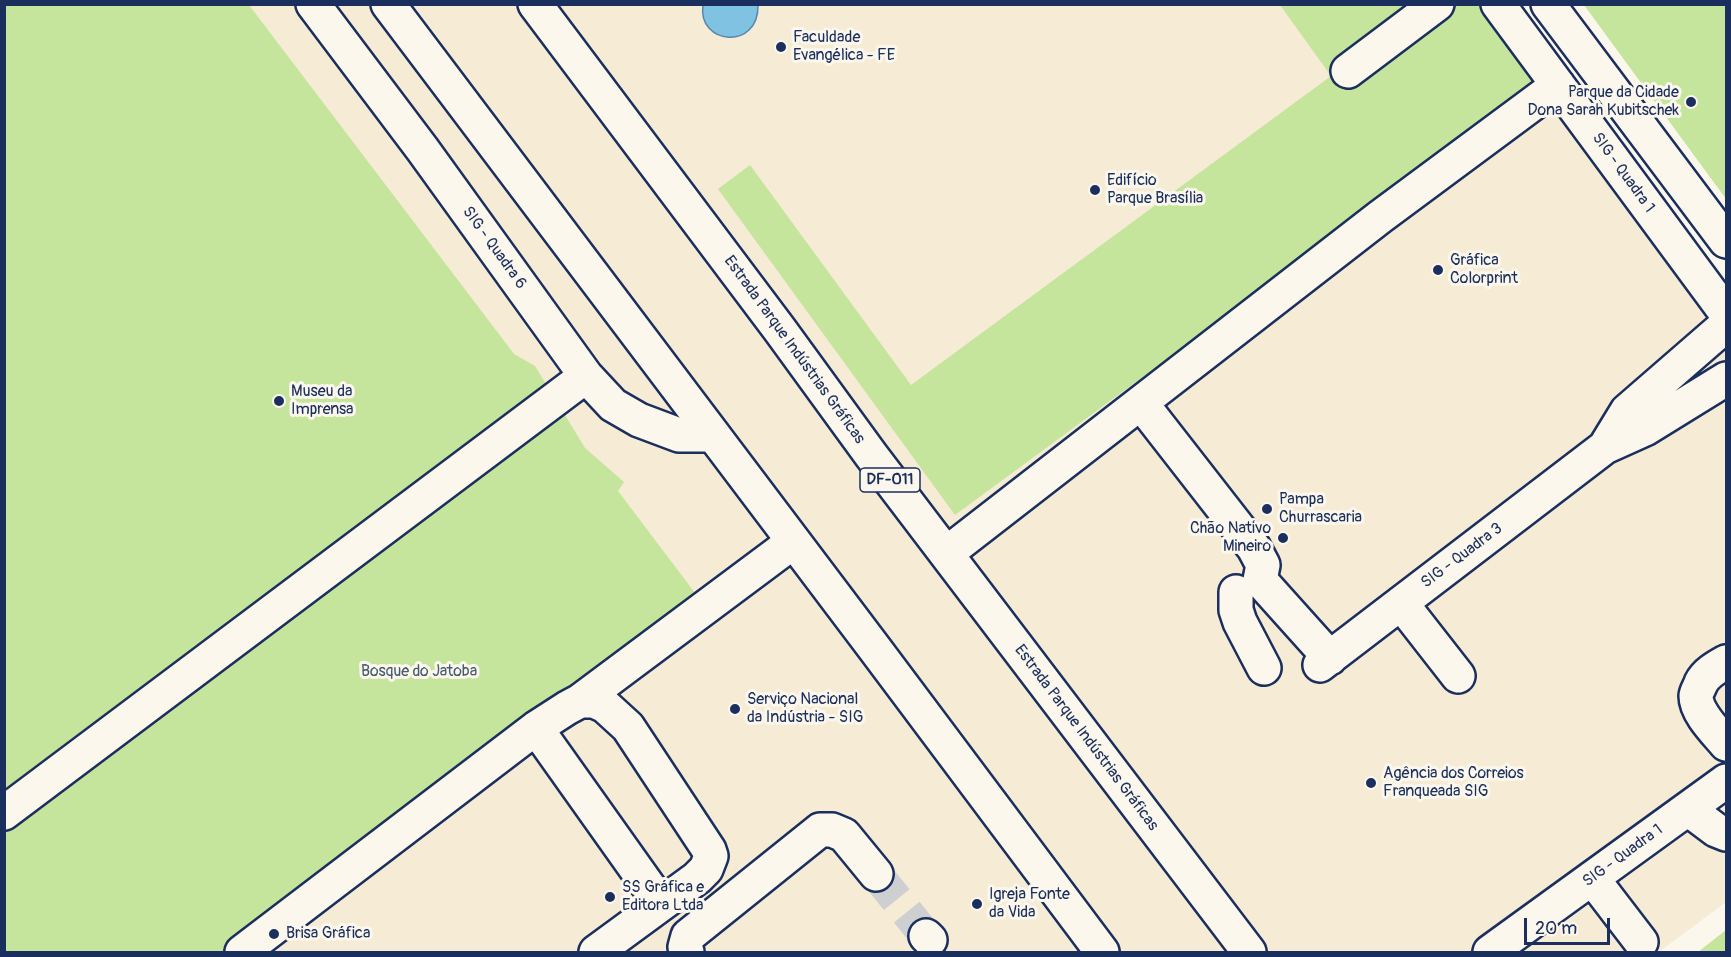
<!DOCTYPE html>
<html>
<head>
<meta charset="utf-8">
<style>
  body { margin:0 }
  #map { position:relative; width:1731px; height:957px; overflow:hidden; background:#fbf7ec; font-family:Pangolin,sans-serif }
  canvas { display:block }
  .frame { position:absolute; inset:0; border:6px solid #1b2f5e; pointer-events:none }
  .scale { position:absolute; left:1524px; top:918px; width:86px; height:27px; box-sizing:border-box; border:3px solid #1b2f5e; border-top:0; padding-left:8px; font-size:18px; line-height:21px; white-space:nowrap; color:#1b2f5e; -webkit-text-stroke:4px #fbf7ec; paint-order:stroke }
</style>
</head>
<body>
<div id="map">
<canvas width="1731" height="957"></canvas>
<div class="frame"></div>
<div class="scale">20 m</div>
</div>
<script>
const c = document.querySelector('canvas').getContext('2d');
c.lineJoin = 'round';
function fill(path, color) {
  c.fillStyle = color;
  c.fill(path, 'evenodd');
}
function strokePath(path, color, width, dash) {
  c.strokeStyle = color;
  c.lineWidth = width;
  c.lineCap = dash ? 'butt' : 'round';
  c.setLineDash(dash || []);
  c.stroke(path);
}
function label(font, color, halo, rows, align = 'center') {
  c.font = font + ' Pangolin,sans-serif';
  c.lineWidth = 6;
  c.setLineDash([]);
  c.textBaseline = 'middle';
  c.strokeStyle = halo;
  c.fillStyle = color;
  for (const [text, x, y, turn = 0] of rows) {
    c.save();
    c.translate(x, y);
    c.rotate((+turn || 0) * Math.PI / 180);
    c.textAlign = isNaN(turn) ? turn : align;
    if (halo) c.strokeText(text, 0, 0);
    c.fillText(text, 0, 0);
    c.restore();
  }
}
fill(new Path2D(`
  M5 5H1493L1726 316V902L1659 952H5Z`), '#f6ebd5');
fill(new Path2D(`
  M5 5H249L514 354 535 366 585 448 624 482 618 491 695 593 690 597 699 609 250 952H5Z
  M1280 5H1479L1538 86 955 515 718 189 750 165 911 385 1331 76Z
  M1584 5H1726V199Z
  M1726 930V952H1698Z`), '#c5e59d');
const water = new Path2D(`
  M758 5C759 51 697 45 703 5Z`);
fill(water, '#80c2e1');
strokePath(water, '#5887ad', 1.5);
strokePath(new Path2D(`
  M876 874 926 936`), '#cecfd0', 33, [33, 16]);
const minor = new Path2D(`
  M313 4 423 150 586 376 613 405 639 420 679 435H713
  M1498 4 1726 313
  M1548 4 1726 241
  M1348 71 1437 4
  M1141 403 1254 548 1263 565 1260 580 1330 658
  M1605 447 1627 411 1726 325
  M947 553 1380 217 1558 85
  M1236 592V610L1240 622 1264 668
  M1401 603 1458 676
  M1726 662C1717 667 1706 673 1701 683 1700 687 1696 692 1696 696 1696 713 1717 733 1726 744
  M1320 665 1605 447 1645 429 1726 379
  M580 701 793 542
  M536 728 661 904
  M1688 809 1716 830 1726 834
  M4 813 586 376
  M1592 878 1641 942
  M926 936 930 940
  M242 952 536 728 567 708 580 701H594L605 706 628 727 709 850 711 856 706 869 697 878 596 952
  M687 952 685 947 688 936 820 830H832L844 835 876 874
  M1490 952 1726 781`);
const major = new Path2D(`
  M388 4 875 649 1102 952
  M535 4 780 330 871 455 1249 952`);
strokePath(minor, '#1b2f5e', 38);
strokePath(major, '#1b2f5e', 38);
strokePath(minor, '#fbf7ec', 33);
strokePath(major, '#fbf7ec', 33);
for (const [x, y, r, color] of [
  [781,47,6,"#1b2f5e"],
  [1691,102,6,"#1b2f5e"],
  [1095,190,6,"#1b2f5e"],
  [1438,270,6,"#1b2f5e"],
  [279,401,6,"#1b2f5e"],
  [1267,509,6,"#1b2f5e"],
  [1283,538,6,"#1b2f5e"],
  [735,709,6,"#1b2f5e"],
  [1371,783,6,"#1b2f5e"],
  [610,897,6,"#1b2f5e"],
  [977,904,6,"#1b2f5e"],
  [274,934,6,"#1b2f5e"]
]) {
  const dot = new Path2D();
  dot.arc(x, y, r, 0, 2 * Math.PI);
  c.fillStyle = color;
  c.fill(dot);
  strokePath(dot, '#fbf7ec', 2);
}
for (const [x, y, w] of [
  [890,480,60]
]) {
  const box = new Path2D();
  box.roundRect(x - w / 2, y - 12, w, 24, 4.5);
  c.fillStyle = '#fbf7ec';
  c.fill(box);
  strokePath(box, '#1b2f5e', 1.5);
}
label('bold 15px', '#1b2f5e', null, [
  ["DF-011",890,480]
]);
label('16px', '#1b2f5e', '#fbf7ec', [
  ["Faculdade",793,38],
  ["Evangélica - FE",793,56],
  ["Parque da Cidade",1679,93,"right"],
  ["Dona Sarah Kubitschek",1679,111,"right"],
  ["Edifício",1107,181],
  ["Parque Brasília",1107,199],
  ["Gráfica",1450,261],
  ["Colorprint",1450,279],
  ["Museu da",291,392],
  ["Imprensa",291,410],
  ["Pampa",1279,500],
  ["Churrascaria",1279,518],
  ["Chão Nativo",1271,529,"right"],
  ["Mineiro",1271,547,"right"],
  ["Serviço Nacional",747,700],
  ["da Indústria - SIG",747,718],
  ["Agência dos Correios",1383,774],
  ["Franqueada SIG",1383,792],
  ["SS Gráfica e",622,888],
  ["Editora Ltda",622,906],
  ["Igreja Fonte",989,895],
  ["da Vida",989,913],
  ["Brisa Gráfica",286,934]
], 'left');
label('16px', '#1b2f5e', '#fbf7ec', [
  ["SIG - Quadra 1",1623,173,54],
  ["SIG - Quadra 6",494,248,54],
  ["Estrada Parque Indústrias Gráficas",794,350,54],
  ["SIG - Quadra 3",1462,556,-37],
  ["Estrada Parque Indústrias Gráficas",1086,738,53],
  ["SIG - Quadra 1",1623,856,-36]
]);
label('16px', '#465c6e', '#fbf7ec', [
  ["Bosque do Jatoba",419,672]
]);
</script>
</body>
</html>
